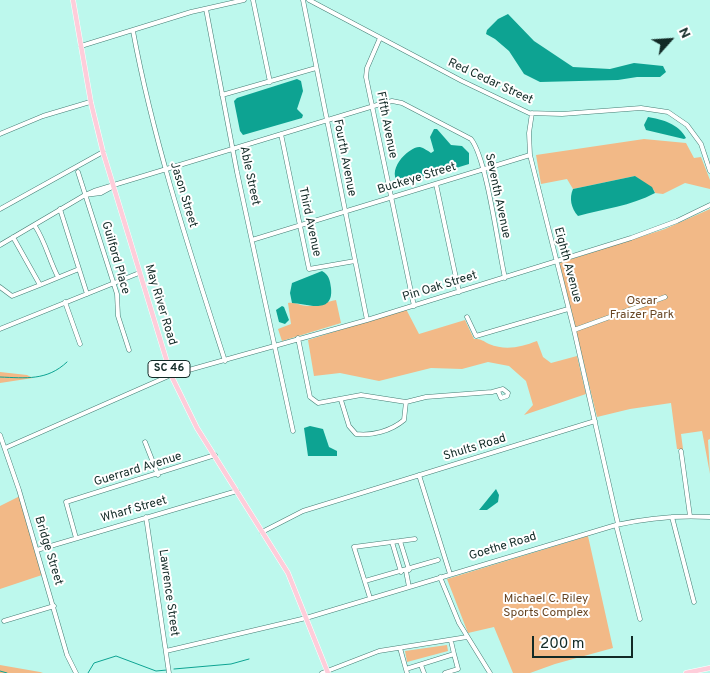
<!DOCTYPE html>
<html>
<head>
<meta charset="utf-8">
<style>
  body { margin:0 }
  #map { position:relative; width:710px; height:673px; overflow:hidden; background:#bdf8ed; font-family:Overpass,sans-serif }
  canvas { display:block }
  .north { position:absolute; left:645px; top:15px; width:50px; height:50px; -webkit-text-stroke:4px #fff; paint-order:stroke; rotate:64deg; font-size:14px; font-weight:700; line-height:20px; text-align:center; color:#122a26 }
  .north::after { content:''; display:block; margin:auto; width:18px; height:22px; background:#122a26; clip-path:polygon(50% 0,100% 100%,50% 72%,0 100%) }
  .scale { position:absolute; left:532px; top:636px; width:101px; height:22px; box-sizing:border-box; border:2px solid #122a26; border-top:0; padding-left:6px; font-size:15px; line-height:18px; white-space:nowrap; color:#122a26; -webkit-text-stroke:4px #fff; paint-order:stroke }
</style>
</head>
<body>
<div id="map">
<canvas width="710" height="673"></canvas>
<div class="north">N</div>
<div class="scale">200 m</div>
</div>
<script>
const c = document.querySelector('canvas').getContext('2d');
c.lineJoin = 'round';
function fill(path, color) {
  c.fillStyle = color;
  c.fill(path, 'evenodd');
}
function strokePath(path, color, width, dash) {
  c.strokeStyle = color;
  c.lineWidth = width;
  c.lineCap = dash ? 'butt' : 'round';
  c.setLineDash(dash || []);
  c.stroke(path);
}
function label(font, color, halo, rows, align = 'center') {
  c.font = font + ' Overpass,sans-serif';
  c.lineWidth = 4;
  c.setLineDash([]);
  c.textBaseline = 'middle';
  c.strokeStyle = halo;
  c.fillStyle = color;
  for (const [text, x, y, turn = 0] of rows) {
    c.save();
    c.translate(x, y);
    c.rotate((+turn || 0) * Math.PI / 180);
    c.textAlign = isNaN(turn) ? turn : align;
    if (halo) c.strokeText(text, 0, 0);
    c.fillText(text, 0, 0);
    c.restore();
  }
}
fill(new Path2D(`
  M644 139 686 143 694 158 701 157 710 180V189L685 183 663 194 655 193 654 190 635 176 573 189 567 179 541 184 536 155Z
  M710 209V439L708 440 710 474 702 431 681 434 683 449H677L671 403 630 409 597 417 559 263 665 229Z
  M336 300 341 323 282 341 278 329 291 324 288 303C296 302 300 306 308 306 319 306 326 302 336 300Z
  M406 309 419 334 465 320 474 339C482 339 483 341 489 344 506 351 521 347 537 341L543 357 551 363 577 356 586 394 524 415 533 405 526 381 509 366 488 362 462 369 431 368 379 381 340 373 314 376 308 340Z
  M0 372 27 375 33 378 0 383Z
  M20 496 42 575 0 589V506Z
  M588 536 613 648 555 664 530 673H513L494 627 468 633 447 579Z
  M447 645 448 651 407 662 405 651Z
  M0 665 40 672 43 673H0Z`), '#f2b987');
fill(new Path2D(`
  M508 14 534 41 573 67 610 69 634 63 663 66 666 72 660 77H637L618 80 540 82 524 74 509 51 495 39 486 34 487 30 498 19Z
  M297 79 301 81 303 91 297 109 303 115 302 118 243 135 240 131 234 101 237 98Z
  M648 117C661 119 679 124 686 138L684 139 646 130 644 125Z
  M434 129H437L451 145 462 146 469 153V164L401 185C383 172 409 146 420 147 424 148 428 151 431 153L434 151 430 137Z
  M635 176 652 187 655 193C631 206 603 209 578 216 571 208 569 198 573 189Z
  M322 271C329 275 330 280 331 288 334 316 305 303 292 303L290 293 292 283Z
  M282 306 284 307 289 320 285 324 279 322 276 310Z
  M310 426 323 429 329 447 337 451V456H308L304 428Z
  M496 489 499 495 498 502 487 510H479Z`), '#0da392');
strokePath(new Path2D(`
  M0 377C26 378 47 381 67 362
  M174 669 231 664 249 659
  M0 671 7 673
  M88 673 94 663 116 656 156 671 167 670`), '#0da392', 1);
const minor = new Path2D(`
  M253 0 270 82
  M303 0 367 320
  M309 0 462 81 529 113 562 114 641 108 668 112 687 125 701 144 710 171
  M206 9 237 172 293 431
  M133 31C154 144 190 252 225 361
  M380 38 367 68 366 77 414 306
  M81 46 191 12 244 0
  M222 95 316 68
  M532 113 529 133 530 155 574 330 618 524
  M0 134 43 116 90 102
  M281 134 309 269 355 261
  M78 172 117 294 118 316 129 350
  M436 184 459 292
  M112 187 101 193 85 195 94 191 377 105 392 101 402 103 471 139C487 159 498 248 505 278
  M0 209 103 152
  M60 209 87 294
  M35 226C46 243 49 260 58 277
  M13 237 40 285 79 269
  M252 240 530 155
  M0 245 85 195
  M0 287 12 296 40 285
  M65 302 80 344
  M467 317 476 336 568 309
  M0 329 139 273
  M574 330 665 297
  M298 338 310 397 318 403 361 395 406 402 426 397 492 392 503 389 508 393 507 396 501 398 498 391
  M341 400 349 426 356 434C372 436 391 431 404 420L406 402
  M0 435 19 490 67 655 76 673
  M145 442 158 475
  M5 448 171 375 367 320 631 238 677 221 710 205
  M681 451 690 516
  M419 475 450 574
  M146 517 169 673
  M672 517 694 602
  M616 525 640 619
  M262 532 303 511 595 421
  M76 538 66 502 215 455
  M400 541 409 570
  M392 542 401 572
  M37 550 237 491
  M406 571 409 587
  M440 577 459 623 490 673
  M365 581 438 560
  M370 598 354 547 415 539
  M4 621 54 606
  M400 648 407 673
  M166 651 306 618 616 525C647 518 678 515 710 517
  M421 665 424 673
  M406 669 454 654 451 641
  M322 673 379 651 467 637
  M445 673 458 669 454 654`);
const major = new Path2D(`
  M73 0 91 103 103 152 171 375 197 428 288 573 328 673
  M686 673 710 668`);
strokePath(minor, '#457d74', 5);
strokePath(major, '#fff', 5.5);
strokePath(minor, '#fff', 4);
strokePath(major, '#fecdda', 4.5);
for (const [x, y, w] of [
  [169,369,42]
]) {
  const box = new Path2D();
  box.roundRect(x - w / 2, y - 8.5, w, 17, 4);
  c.fillStyle = '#fff';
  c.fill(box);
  strokePath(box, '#122a26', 1);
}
label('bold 11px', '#122a26', null, [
  ["SC 46",169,369]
]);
label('12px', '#122a26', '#fff', [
  ["Red Cedar Street",490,82,25],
  ["Fifth Avenue",386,125,79],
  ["Fourth Avenue",344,158,79],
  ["Able Street",249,176,78],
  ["Buckeye Street",417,179,-17],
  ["Jason Street",183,195,73],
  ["Seventh Avenue",497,196,78],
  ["Third Avenue",309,222,78],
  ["Guilford Place",115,258,74],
  ["Eighth Avenue",567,265,75],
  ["Pin Oak Street",440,287,-17],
  ["May River Road",160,305,73],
  ["Shults Road",475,448,-17],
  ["Guerrard Avenue",138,470,-17],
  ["Wharf Street",134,510,-16],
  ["Goethe Road",503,547,-17],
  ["Bridge Street",48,551,73],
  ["Lawrence Street",168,593,82]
]);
label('12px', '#684523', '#fff', [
  ["Oscar",642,302],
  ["Fraizer Park",642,316],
  ["Michael C. Riley",546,600],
  ["Sports Complex",546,614]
]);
</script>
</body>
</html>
